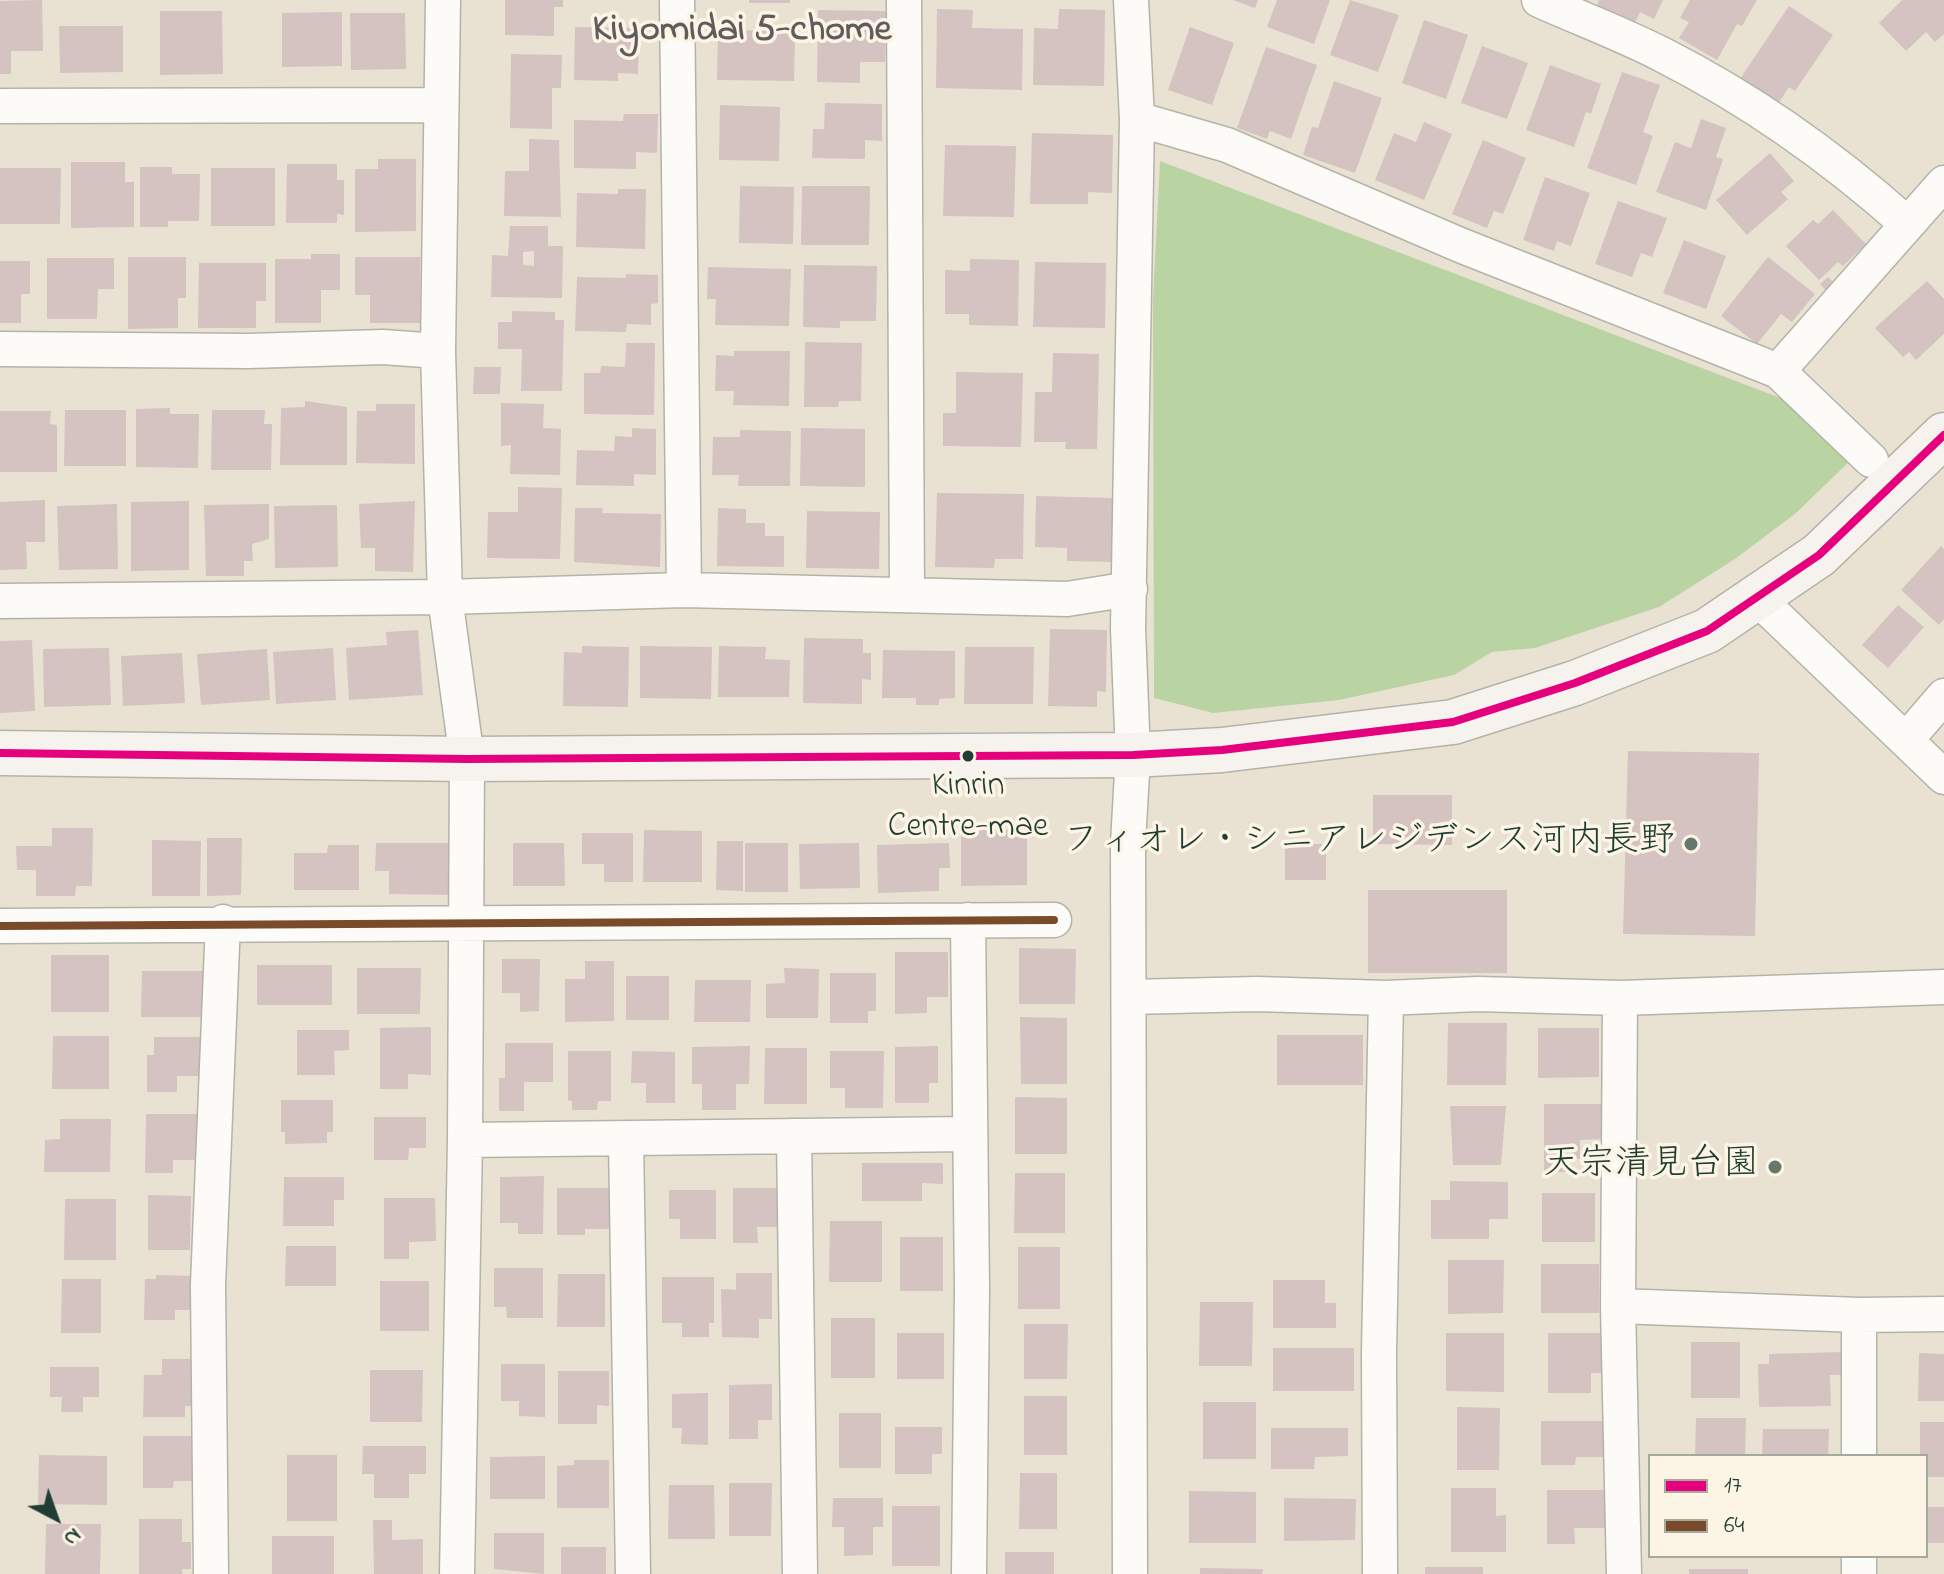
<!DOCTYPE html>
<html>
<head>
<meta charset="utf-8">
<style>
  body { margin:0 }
  #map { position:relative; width:1944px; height:1574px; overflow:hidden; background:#e9e2d3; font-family:"Indie Flower",sans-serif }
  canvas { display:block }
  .legend { position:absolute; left:1648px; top:1454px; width:280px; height:104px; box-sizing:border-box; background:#fcf5e5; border:2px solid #a4ab9e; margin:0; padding:10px 14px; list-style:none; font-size:24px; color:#1f3d34 }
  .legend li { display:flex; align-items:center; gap:16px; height:40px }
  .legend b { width:40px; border:2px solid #a4ab9e }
  .north { position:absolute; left:16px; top:1478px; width:80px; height:80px; -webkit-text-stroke:6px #fcf5e5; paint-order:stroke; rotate:139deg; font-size:22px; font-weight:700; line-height:32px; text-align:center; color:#1f3d34 }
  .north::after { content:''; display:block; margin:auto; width:28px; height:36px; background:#1f3d34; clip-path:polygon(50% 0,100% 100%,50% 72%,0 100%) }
</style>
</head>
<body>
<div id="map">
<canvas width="1944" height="1574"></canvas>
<ul class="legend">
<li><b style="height:10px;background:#e5007d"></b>17</li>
<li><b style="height:10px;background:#7a4b2a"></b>64</li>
</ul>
<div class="north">N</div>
</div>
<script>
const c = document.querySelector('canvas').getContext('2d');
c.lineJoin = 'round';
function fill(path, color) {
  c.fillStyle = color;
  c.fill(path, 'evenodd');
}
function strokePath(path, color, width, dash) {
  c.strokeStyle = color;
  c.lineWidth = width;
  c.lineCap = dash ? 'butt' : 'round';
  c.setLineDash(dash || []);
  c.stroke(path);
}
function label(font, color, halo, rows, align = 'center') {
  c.font = font + ' "Indie Flower","Klee One",sans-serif';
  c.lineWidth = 7;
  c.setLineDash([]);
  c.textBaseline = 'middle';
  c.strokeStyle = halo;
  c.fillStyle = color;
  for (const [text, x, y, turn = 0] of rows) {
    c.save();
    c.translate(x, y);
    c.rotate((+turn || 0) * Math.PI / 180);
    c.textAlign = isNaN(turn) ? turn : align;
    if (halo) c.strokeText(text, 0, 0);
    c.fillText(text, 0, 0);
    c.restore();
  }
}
fill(new Path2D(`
  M1160 161 1783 399 1851 460 1796 513 1735 559 1659 607 1535 648 1492 652 1454 675 1339 700 1213 713 1154 698 1153 299Z`), '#b9d4a2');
fill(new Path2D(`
  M42 0 43 51H11V74H0V1Z
  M505 0H563V7H554V36L505 35Z
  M749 0H790V3H749Z
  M1233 0H1258L1255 8Z
  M1277 0H1330L1314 44 1267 27Z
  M1350 0 1399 15 1378 72 1330 55Z
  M1599 0H1663L1654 19 1640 12 1635 23 1597 5Z
  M1690 0H1757L1742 26 1737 24 1717 60 1679 38 1689 22 1680 18Z
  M1902 0H1944V34L1935 42 1926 32 1906 51 1879 23Z
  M1789 6 1833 35 1795 91 1789 87 1778 104 1740 79Z
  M937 9 973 10 972 28 1023 29 1022 90 936 88Z
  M1059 9 1105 10 1104 86 1033 85 1034 28 1058 29Z
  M818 10 886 11 885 62H860V83L817 82Z
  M160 11H222L223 74 160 75Z
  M342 12V66L282 67V13Z
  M350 13H405L406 69 351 70Z
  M1424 20 1468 35 1446 99 1402 83Z
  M59 26H123V72L60 73Z
  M575 27 639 28 638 74 618 73V81L574 80Z
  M1190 27 1234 43 1212 105 1168 90Z
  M718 30 795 31 794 81 717 80Z
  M1482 46 1528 63 1507 119 1461 103Z
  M1266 47 1317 65 1291 139 1270 131 1267 139 1237 128Z
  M511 54 562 55 561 88H552V129L510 128Z
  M1550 65 1601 84 1591 114 1586 112 1574 147 1526 130Z
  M1622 72 1660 85 1643 132 1653 136 1636 185 1587 168Z
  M1334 81 1382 98 1355 173 1303 155 1312 127 1318 128Z
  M825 103 882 104V141L865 140V159L812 158 813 129H824Z
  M720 105 780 107 779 161 719 160Z
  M624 114H658L657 153 636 152V169L574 168V120L623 121Z
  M1701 119 1726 128 1716 157 1723 159 1706 210 1656 192 1675 142 1691 148Z
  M1424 122 1452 134 1424 200 1375 180 1394 133 1416 142Z
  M1032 133 1113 135 1112 193 1088 192V204H1030Z
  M529 139 559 140 561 217 504 216 505 171H529Z
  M1483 140 1526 158 1503 214 1494 211 1487 228 1452 214Z
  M945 145 1016 146 1014 217 943 216Z
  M1770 153 1794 181 1781 192 1788 199 1747 235 1716 200Z
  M378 159H416V231L355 232V169H378Z
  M71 162H125V182H134V227L71 228Z
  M287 164H337V180H344V215L337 214V223H286Z
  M140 167H172V174H200L199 221H168V227H140Z
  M0 168H61L60 224H0Z
  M211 168H275V226H211Z
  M1545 177 1590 193 1571 246 1557 241 1554 251 1523 240Z
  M740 186 794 187 793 244 739 243Z
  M802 186H870L869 245H801Z
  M618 189H646L645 249 576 247 577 193 618 194Z
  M1618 201 1667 218 1652 257 1641 253 1632 277 1595 264Z
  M1833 210 1866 244 1843 266 1838 262 1819 280 1786 246 1813 220 1818 224Z
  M510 226H548V246H563L562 298 491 297 492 255 508 256ZM534 251V266L523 265V252Z
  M1684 240 1726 256 1706 309 1663 293Z
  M311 254H340V290H321V323H275V259H311Z
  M128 257H186V298H178V328L128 329Z
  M355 257H420V323H370V295H355Z
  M1768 257 1815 294 1792 322 1781 314 1757 344 1721 316Z
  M47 258H114V289H98L97 319H47Z
  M970 259 1019 260 1018 326 969 325V314H945V270L970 271Z
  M0 261H30V294H21V323H0Z
  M1035 262 1106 263 1105 328 1033 327Z
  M199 263H266V301H256V328H198Z
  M804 265 877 266 876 321H840V328L803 327Z
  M708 267 791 269 789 326 715 325 716 299H707Z
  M626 274 658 275V303L651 304V325L627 324 626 332 575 331 577 277 626 278Z
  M1828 277 1837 286 1828 293 1820 284Z
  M1927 281 1944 299V334L1916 360 1909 352 1903 357 1875 328Z
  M512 311 555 312V320H564L562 391H521L522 349H498V322H512Z
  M805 342 862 343 861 401H839L838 407H804Z
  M626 343H655L654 415 584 414V373H600L601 366 625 367Z
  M734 351H790L789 406 733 405 734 391H715L716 355 734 356Z
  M1053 353 1099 354 1097 449H1065L1066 442H1034L1035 392H1052Z
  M474 367H501L500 394H473Z
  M956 372 1023 373 1021 447 943 446V413H956Z
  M305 401 347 407V465H280L281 408 305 407Z
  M501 403 544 404 543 428 561 429 560 475 510 474 511 445 501 446Z
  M376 404H415V464L356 463 357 411H376Z
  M170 408V414H199L198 468 136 467V409Z
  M65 410H126V466H64Z
  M212 410H265L264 424H272L271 470H211Z
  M0 411H51L50 424 57 425V472H0Z
  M632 428 656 429V475L634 474V486L576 485 577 450 614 451 615 436 632 437Z
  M801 428 865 429V487L800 486Z
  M740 430 791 431 790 486H738L739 475H712L713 437H740Z
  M518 487 562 488 560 559 487 558 488 512H518Z
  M937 493 1024 494 1023 559H995L994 568 935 567Z
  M1036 496 1113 498V562L1067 561V548L1035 547Z
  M45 500V542H26L27 569 0 570V502Z
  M189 501V570L131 571V502Z
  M415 501 413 572 375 571V548H361L359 504Z
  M117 504 118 569 59 570 57 506Z
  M269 504V539L252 544 253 561H244V576H206L204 505Z
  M337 505 338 567 275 568 274 506Z
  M575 508H603L602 513 661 514 660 567 574 562Z
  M718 508 746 509V523H765V536H784V567L717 566Z
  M807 511 880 512 879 569 806 568Z
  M1941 546 1944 549V619L1939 625 1901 590Z
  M1898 605 1924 627 1888 668 1862 645Z
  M1050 629 1107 630 1106 692 1097 691V707L1048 706Z
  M418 630 423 695 349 700 346 648 387 645 386 632Z
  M804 638 863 639V653H871V680L862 679V704L803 703Z
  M32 640 35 711 0 713V641Z
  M582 646 629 647 628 707 563 706 564 652 582 653Z
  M640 646 712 647 711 699 640 698Z
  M719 646 766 647 765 659 790 660 789 697H718Z
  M965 647H1034L1033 704H964Z
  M109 648 111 705 44 707 43 649Z
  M333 648 336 700 276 704 273 652Z
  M267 649 270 700 201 705 197 654Z
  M883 650 955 651V698L939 699V705H916V698H882Z
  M182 653 185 703 123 706 121 656Z
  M1628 751 1759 753 1755 936 1623 934Z
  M1373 795H1452V845L1373 844Z
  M52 828H93L92 886H76L75 896H36V870H17L16 846H52Z
  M1027 829V885L961 886V830Z
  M644 830 702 831V882H643Z
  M582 833H633V882H604V864H582Z
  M207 838H242L241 895 207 896Z
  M152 840 201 841 200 896H152Z
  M717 841H743V891L716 890Z
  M376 843H453V895L389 894V871H375Z
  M513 843H564L565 886H513Z
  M745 843H788V892H745Z
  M859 843 860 888 800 889 799 844Z
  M949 843 950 868H939V891L878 893 877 845Z
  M1285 844H1326V880H1285Z
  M328 845H359V890H294V853H327Z
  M1368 890H1507V973H1368Z
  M1019 948 1076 949 1075 1004H1019Z
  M895 952H948V997H927V1013L895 1014Z
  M51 955H109V1012H51Z
  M502 959H540L539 1011 520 1012V993H502Z
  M585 961H614V1021L565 1022V979H585Z
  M257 965H332V1005H257Z
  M357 968H421L420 1014H357Z
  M784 968 819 969 818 1018H766V984L785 983Z
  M142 971H204V1017H141Z
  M830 973H876V1011H868V1023H830Z
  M626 976H669V1020H626Z
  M695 980H751L750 1022H694Z
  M1020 1017 1067 1018V1084H1021Z
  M1448 1023H1507L1506 1085H1447Z
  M431 1027V1075L408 1074V1089H380V1028Z
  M1538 1028H1599V1077L1538 1078Z
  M297 1030H349V1050L334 1051 335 1075H297Z
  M1277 1035H1363V1085H1277Z
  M53 1036H109V1089H52Z
  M154 1037H203V1076H177V1092H147V1055H154Z
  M505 1043H553V1082H524V1111H499V1078H505Z
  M750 1046 749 1084H736V1110H702V1084H692V1047Z
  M938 1046V1083H929V1103H895V1047Z
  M765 1048H807V1104H764Z
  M568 1051H611V1101H598L597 1110H572V1101L568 1100Z
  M632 1051 675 1052V1103H646V1083H631Z
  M830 1051H884L883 1108H845V1088H830Z
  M1015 1097 1067 1098V1154H1015Z
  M281 1100H333V1132H327V1143L285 1144V1132H281Z
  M1544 1104H1605L1604 1139 1580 1140V1159H1566L1567 1172H1544Z
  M1450 1106H1506L1501 1165H1453Z
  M146 1114H199L198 1160H173V1173H145Z
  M374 1117H426V1148H409L408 1160H374Z
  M60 1119H111L110 1172H44L45 1140 60 1139Z
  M862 1163H943V1184L922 1183V1201H862Z
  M1015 1173H1065V1233H1014Z
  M544 1176 543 1234H518V1223H500V1177Z
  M284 1177H344V1200H334V1226H283Z
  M1450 1181 1508 1182V1219H1489V1239H1431V1200H1450Z
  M557 1188H611L610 1229H585V1235H557Z
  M733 1188H779V1227H757L758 1243H733Z
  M669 1190H716V1239H680V1219H669Z
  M1542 1193H1595V1242H1542Z
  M148 1195 191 1196 190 1250H148Z
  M384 1198H435L436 1241 409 1242V1259H384Z
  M65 1199H116V1260H64Z
  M830 1221H882V1282H829Z
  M900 1237H943V1291H900Z
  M286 1246H336V1286H285Z
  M1018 1247H1060V1309H1018Z
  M1448 1260H1504L1503 1313 1448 1314Z
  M1541 1264H1599V1313H1541Z
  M494 1268H543V1318H507L506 1307H494Z
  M736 1273H772V1319H759V1338L722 1337 721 1289 736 1290Z
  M558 1274H605V1327H557Z
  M156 1275 198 1276V1310H175V1320H144L145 1279H156Z
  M662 1277H714V1323H709V1337H682V1323H662Z
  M62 1279H101V1333H61Z
  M1273 1280H1325V1303H1336V1328H1273Z
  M380 1281H429V1331H380Z
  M1200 1302H1253L1252 1366H1199Z
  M831 1318H875V1378H831Z
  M1024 1324H1068L1067 1379H1024Z
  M897 1333H944V1379H897Z
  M1446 1333H1504V1392L1446 1391Z
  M1548 1333H1606L1605 1373H1591V1393H1548Z
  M1691 1342H1740V1398H1691Z
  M1273 1348H1354V1391H1273Z
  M1843 1352V1375H1830L1831 1406 1759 1407 1758 1364H1769V1354Z
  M1919 1353 1944 1354V1401H1918Z
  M162 1359H197V1406H185V1417H143L144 1375H162Z
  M501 1364H545V1417L519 1416V1401H501Z
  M50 1367H99V1397H83V1412H61L62 1397H50Z
  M370 1370H423L422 1422H370Z
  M558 1371H609V1406L597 1405V1424H558Z
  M772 1384V1420H758V1439H729V1385Z
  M708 1393V1445L681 1444 682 1428H672V1394Z
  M1024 1396H1067V1455H1024Z
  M1203 1402H1256V1459H1203Z
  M1457 1407 1500 1408 1499 1470H1457Z
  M839 1413H881V1468H839Z
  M1696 1418H1746L1745 1456H1695Z
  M1541 1421H1603L1604 1457H1576L1575 1465H1541Z
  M1920 1422H1944V1477H1926V1456H1920Z
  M895 1427H942V1454H932V1474H895Z
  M1271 1428H1348V1456L1315 1457 1314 1469H1271Z
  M1763 1429H1829L1828 1456H1762Z
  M143 1436H194V1481H174L173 1488H143Z
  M363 1446H426V1474H409V1498H374V1474H362Z
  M39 1455 107 1456V1505L38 1504Z
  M287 1455H337V1521H287Z
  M545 1456V1499H490V1457Z
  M574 1460H609V1508H557V1466L574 1465Z
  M1020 1473H1057V1529H1019Z
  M729 1483H772L771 1536H729Z
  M669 1485H714L715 1539H668Z
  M1451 1488H1496V1516L1506 1515V1552H1451Z
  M1547 1490H1605V1528H1574L1575 1544H1547Z
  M1189 1491 1256 1492V1543H1189Z
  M833 1498H883V1527H873V1555L844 1556V1527H832Z
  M1284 1498 1356 1499 1355 1540 1284 1541Z
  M892 1506H940V1566H892Z
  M1926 1507H1944V1543H1926Z
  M139 1519H182V1542H191V1569H182V1574H139Z
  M373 1520H392V1540L423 1539V1574H374Z
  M46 1524H101L100 1574H45Z
  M494 1533H544V1574L494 1569Z
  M272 1536H334V1574H272Z
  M561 1547H606V1574H561Z
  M1005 1552H1054V1574H1005Z
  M1425 1567H1483V1574H1425Z
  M1200 1568 1263 1569 1262 1574H1200Z
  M1689 1569H1748V1574H1689Z`), '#d4c3c0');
const street = new Path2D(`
  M443 0 438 351 445 597 467 759 465 1140 457 1574
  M677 0 684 590
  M904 0 907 594
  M1539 0C1579 18 1622 34 1661 54 1750 99 1832 157 1906 223
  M0 106 441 105
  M1137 119 1227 145 1460 245 1778 371 1944 183
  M0 349 248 351 383 347 438 351
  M1778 371 1871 460
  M1756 597 1944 777
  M0 601 445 597 684 590 1067 599 1130 589
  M1906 740 1944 696
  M968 920 972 1290 969 1574
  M0 926 1054 920
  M1129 997 1257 994 1386 998 1478 994 1620 998 1944 987
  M1620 998 1618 1306 1624 1574
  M794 1136 800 1574
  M626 1139 633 1574
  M465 1140 968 1134
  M1618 1306 1859 1315 1944 1314
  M1859 1315V1456
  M1859 1556V1574
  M211 1574 208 1285 223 922
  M1130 1574 1128 844 1133 755 1128 629 1137 119 1131 0
  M1380 1574 1379 1353 1386 998`);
const secondary = new Path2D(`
  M0 753 467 759 1133 755 1222 750 1453 722 1575 683 1707 631 1819 555 1944 435`);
strokePath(street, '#b4b3a8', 37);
strokePath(secondary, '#b4b3a8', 47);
strokePath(street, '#fcfbf8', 34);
strokePath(secondary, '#f6f2ee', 44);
strokePath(new Path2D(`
  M0 753 467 759 1133 755 1222 750 1453 722 1575 683 1707 631 1819 555 1944 435`), '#e5007d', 8);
strokePath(new Path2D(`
  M0 926 1054 920`), '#7a4b2a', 8);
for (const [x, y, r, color] of [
  [968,756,7,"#1f3d34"],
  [1691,844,8,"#66776c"],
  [1775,1167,8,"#66776c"]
]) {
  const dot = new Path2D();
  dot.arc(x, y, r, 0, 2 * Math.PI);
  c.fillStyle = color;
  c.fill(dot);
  strokePath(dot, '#fcf5e5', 3);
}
label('34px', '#1f3d34', '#fcf5e5', [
  ["Kinrin",968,788],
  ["Centre-mae",968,829]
]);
label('36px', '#1f3d34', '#fcf5e5', [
  ["フィオレ・シニアレジデンス河内長野",1675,844],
  ["天宗清見台園",1759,1167]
], 'right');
label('bold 38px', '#605b5d', '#fcf5e5', [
  ["Kiyomidai 5-chome",742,33]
]);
</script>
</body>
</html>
